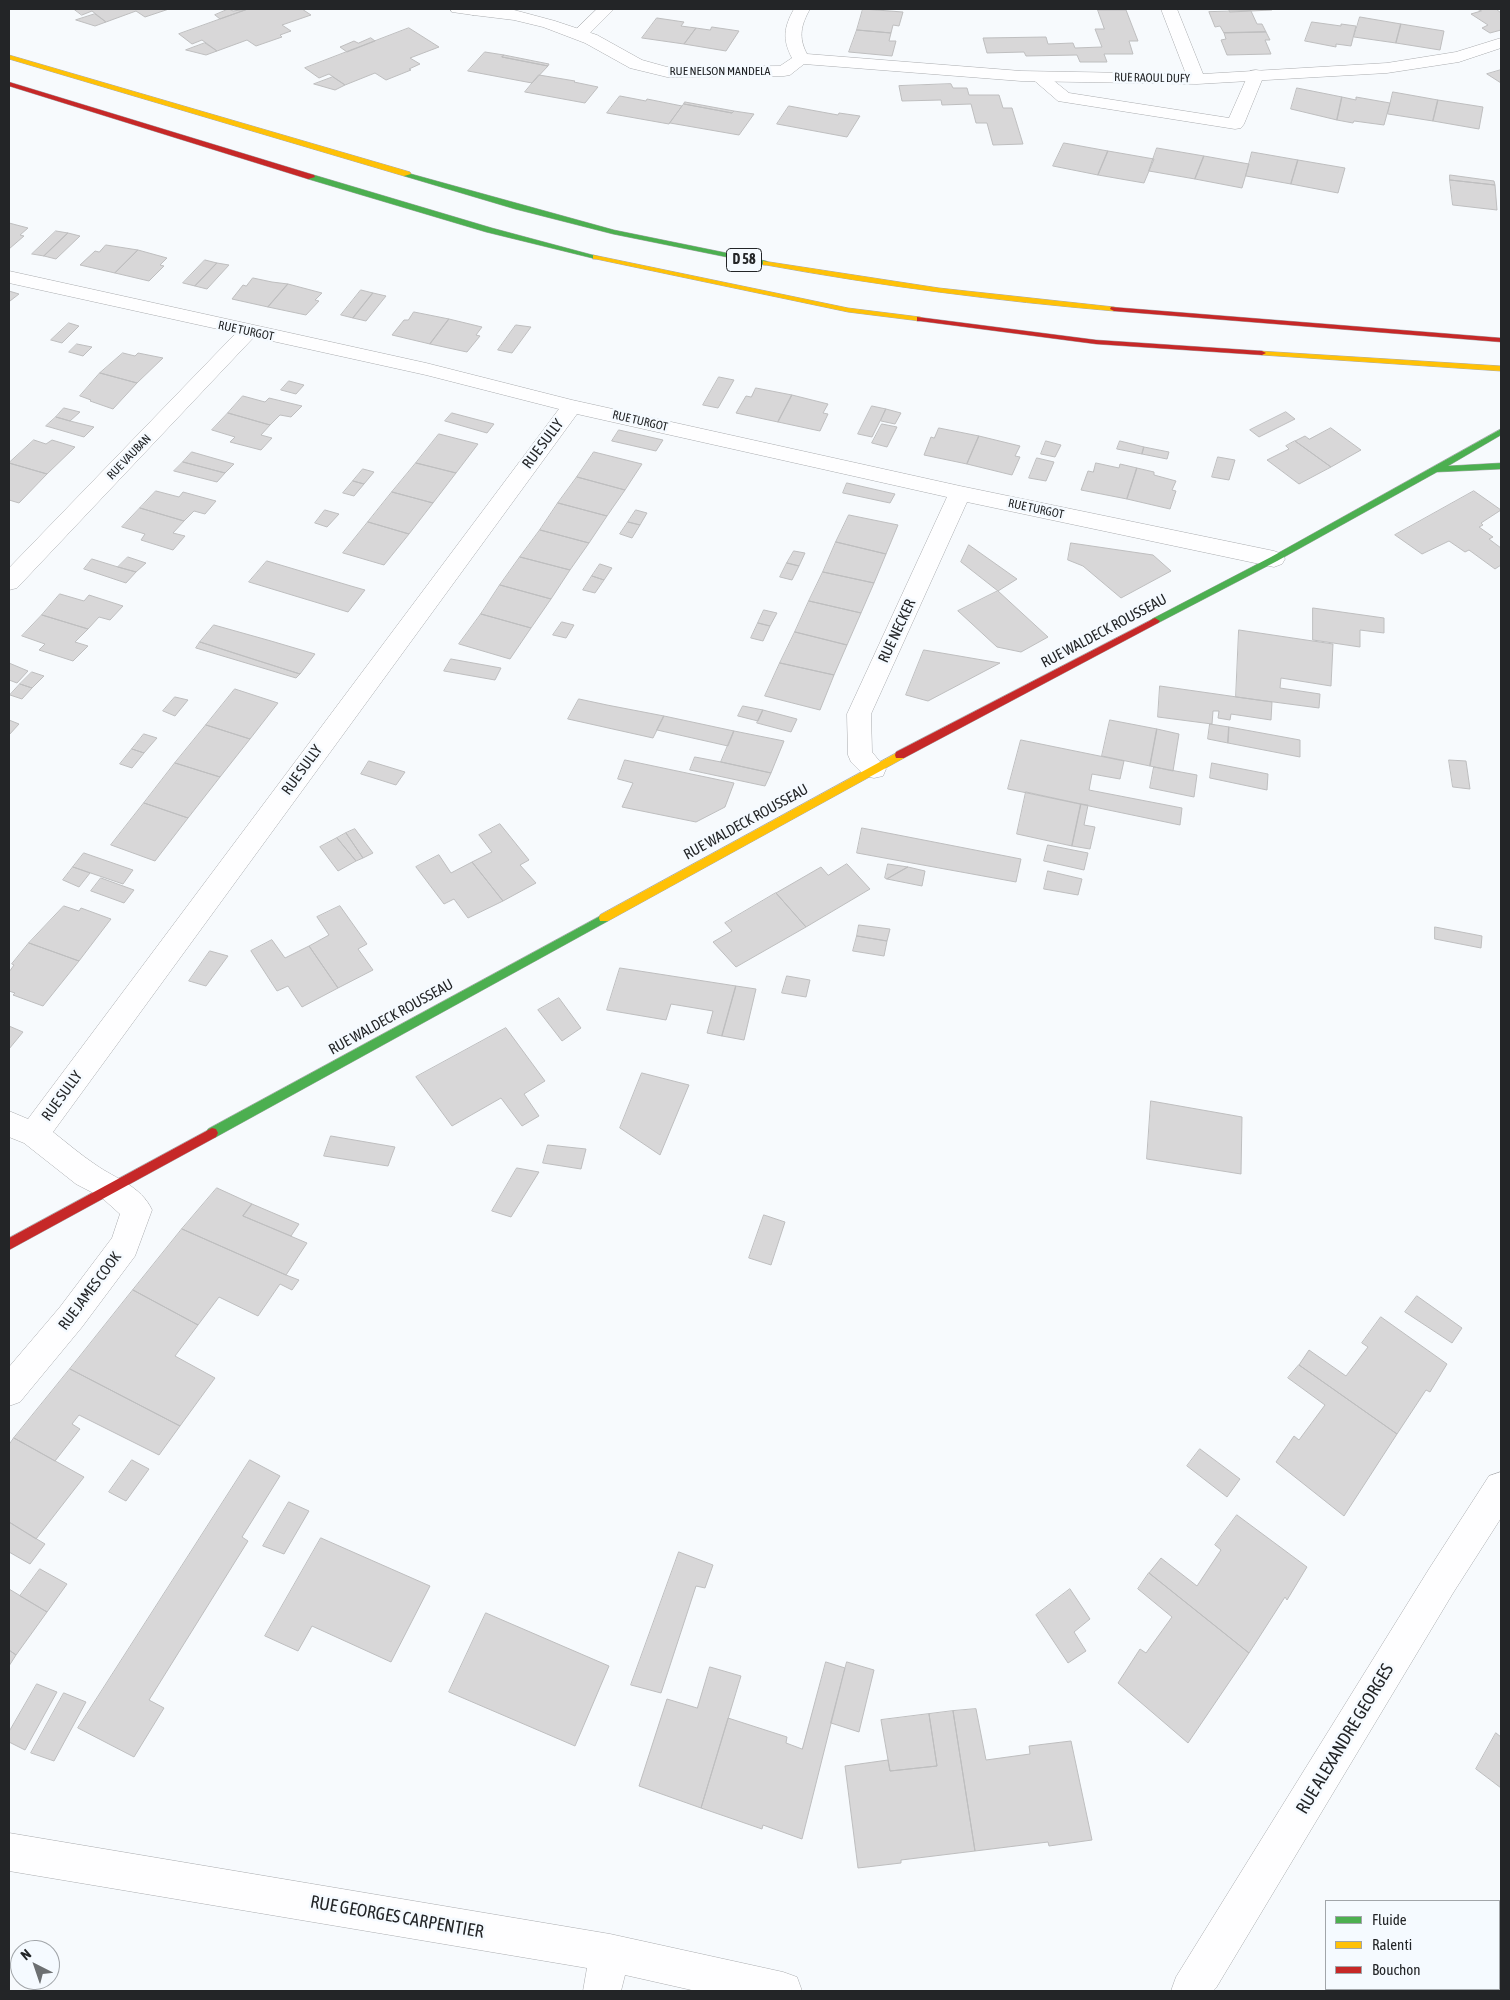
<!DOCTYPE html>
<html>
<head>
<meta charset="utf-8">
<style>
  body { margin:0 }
  #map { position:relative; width:1510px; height:2000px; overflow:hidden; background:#f7fafd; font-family:"Asap Condensed",sans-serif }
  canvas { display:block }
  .frame { position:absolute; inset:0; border:10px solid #232527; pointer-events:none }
  .legend { position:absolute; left:1325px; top:1900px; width:175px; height:90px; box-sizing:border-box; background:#f5faff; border:1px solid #a1a5a9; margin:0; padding:6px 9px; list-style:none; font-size:15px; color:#232527 }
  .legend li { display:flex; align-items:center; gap:10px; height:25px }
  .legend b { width:25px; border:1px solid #a1a5a9 }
  .north { position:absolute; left:10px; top:1940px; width:50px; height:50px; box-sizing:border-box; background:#f5faff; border:1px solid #a1a5a9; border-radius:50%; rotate:319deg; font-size:14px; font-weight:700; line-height:20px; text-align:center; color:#232527 }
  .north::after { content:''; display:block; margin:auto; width:18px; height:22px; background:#6d7072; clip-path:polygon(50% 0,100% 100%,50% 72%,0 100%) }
</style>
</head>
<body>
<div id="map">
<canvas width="1510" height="2000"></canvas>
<div class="frame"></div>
<ul class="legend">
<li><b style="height:6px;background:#4caf50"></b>Fluide</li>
<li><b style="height:6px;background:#ffc107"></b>Ralenti</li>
<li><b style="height:6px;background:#c62828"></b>Bouchon</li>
</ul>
<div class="north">N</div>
</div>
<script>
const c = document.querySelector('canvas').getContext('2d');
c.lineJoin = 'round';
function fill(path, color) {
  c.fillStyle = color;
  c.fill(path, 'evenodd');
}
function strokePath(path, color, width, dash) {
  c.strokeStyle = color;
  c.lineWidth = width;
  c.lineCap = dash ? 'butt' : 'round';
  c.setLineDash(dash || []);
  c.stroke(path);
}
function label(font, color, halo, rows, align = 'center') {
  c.font = font + ' "Asap Condensed",sans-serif';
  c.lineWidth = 5;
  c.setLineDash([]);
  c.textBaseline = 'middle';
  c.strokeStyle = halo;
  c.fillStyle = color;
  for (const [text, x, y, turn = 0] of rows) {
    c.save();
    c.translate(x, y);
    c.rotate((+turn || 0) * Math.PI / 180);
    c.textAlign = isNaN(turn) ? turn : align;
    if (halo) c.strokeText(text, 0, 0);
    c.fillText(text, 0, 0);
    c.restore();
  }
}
const building = new Path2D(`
  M74 9H169L145 17 136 11 106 22 92 11 82 15Z
  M229 9 233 11 248 9 220 19 215 15Z
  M248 9H302L311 15 282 25 291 31 280 35 282 37 256 46 247 40 217 51 202 40 192 44 179 34Z
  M863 9 903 12 899 26 893 25 891 33 857 30Z
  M1229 9H1271L1272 10 1230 12Z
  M1477 9H1496L1501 13V30L1490 33 1482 28 1488 25 1471 14 1481 11Z
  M1098 10H1126L1138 41H1129L1133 54H1104L1107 62H1080L1077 55 1026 56 1024 52 987 53 983 38 1046 37 1048 44 1073 43 1075 48 1102 47 1095 29H1104Z
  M1251 11 1257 24H1262L1266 32 1224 33 1220 26 1215 27 1209 12Z
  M95 14 106 22 95 26 76 20Z
  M1360 17 1401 24 1396 43 1354 37Z
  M657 18 684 22 681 26 696 28 684 44 642 38Z
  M1312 22 1341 26V24L1356 26 1351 46 1336 44V47L1305 41Z
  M1401 24 1444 31 1440 50 1396 43Z
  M712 27 739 31 726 51 684 44 696 28 710 30Z
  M409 28 439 47 410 58 420 64 409 69 411 70 386 80 375 73 345 85 329 74 319 78 305 68Z
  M857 30 891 33 889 41H896L892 56 849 52Z
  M1266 32 1270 40H1265L1271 54 1227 55 1221 40 1226 39 1224 33Z
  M371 38 375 41 347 52 340 47 354 41 358 43Z
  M205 43 217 51 206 55 186 50Z
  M485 52 504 55 502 57 548 66 532 83 468 71Z
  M504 55 549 64 548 66 502 57Z
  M1501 70V83L1487 74Z
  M539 75 575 81 574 82 598 87 585 103 525 92Z
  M333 77 345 85 335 90 314 84Z
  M951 84 953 88H967L969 95H999L1003 108H1012L1023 144 993 145 987 123H976L971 104 942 105 941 100 902 101 899 86Z
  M1297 88 1342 97 1337 120 1291 109Z
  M1393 92 1438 100 1433 121 1388 114Z
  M620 96 646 101 647 99 682 106 669 124 607 113Z
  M1342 97 1356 100V97L1390 103 1384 125 1354 121 1353 123 1337 120Z
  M1438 100 1483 107 1479 129 1433 121Z
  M685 102 734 111 732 113 684 104Z
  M684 104 732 113 734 111 754 114 739 135 670 123Z
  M789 106 838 115 839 113 860 116 847 137 777 124Z
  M1064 143 1108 151 1098 175 1053 166Z
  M1157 148 1204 156 1195 179 1149 171Z
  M1108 151 1154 159 1144 183 1098 175Z
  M1252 152 1298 160 1291 184 1246 176Z
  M1204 156 1249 164 1242 188 1195 179Z
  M1298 160 1345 168 1338 193 1291 184Z
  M1450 175 1494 181 1495 185 1450 180Z
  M1450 180 1495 185 1497 210 1453 205Z
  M9 223 28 228 20 235 24 236 9 249Z
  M56 231 68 233 44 256 32 254Z
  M68 233 80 236 56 259 44 256Z
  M106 245 138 250 115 273 80 265 95 251 99 252Z
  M138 250 167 258 160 265 164 266 149 281 115 273Z
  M205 260 217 263 195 286 183 283Z
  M217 263 229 265 207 289 195 286Z
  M253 278 272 282 288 284 268 307 232 299 243 285 246 286Z
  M288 284 322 293 315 300 319 301 306 315 268 307Z
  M361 290 373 293 353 318 341 315Z
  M9 291 19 294 10 301H9Z
  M373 293 386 296 366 321 353 318Z
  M414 312 449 319 430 344 392 335 404 320H408Z
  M449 319 482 327 476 335 480 336 467 352 430 344Z
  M69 323 79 326 62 343 51 340Z
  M516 325 531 327 512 353 498 350Z
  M77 344 92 347 83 356 69 352Z
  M123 353 135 356 138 353 163 358 137 383 100 373Z
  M100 373 137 383 113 409 90 401 91 400 80 396Z
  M719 377 734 380 718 408 703 405Z
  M289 381 304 385 296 394 281 390Z
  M756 388 792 395 778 422 736 413 746 396 751 397Z
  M792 395 828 404 823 413 828 414 820 431 778 422Z
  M243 396 265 402 269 398 302 406 291 417 280 415 270 425 228 413Z
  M872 406 886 409 872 437 858 434Z
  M64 408 80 412 70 421 56 417Z
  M886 409 901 413 895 424 881 421Z
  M1286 412 1295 419 1259 437 1250 430Z
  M228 413 270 425 261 435 272 438 261 450 230 442 235 437 212 430Z
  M452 413 494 424 487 433 445 421Z
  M56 417 70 421 94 427 84 437 46 426Z
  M882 424 897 427 887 447 872 443Z
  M939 428 979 436 967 464 924 455 931 437 934 438Z
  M1331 428 1361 450 1331 467 1295 441 1305 436 1309 439Z
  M619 430 663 440 656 451 612 441Z
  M439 434 478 444 456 473 416 463Z
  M979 436 1020 446 1015 456 1020 457 1012 475 967 464Z
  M34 440 46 444 52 440 75 447 47 474 9 463Z
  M1046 441 1061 445 1055 457 1041 454Z
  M1120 441 1144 447 1142 454 1117 449Z
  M1295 441 1331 467 1299 484 1267 460 1289 449 1286 446Z
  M1144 447 1169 452 1167 459 1142 454Z
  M192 452 234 464 225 473 183 462Z
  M594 452 642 464 625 490 577 477Z
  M1218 457 1235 460 1229 480 1212 477Z
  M1037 458 1054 462 1046 481 1029 478Z
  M183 462 225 473 217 482 174 471Z
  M9 463 47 474 19 503 9 500Z
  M416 463 456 473 433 503 392 492Z
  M1096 463 1119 468 1120 464 1137 468 1127 499 1081 490 1088 471 1093 472Z
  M1137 468 1154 472V475L1176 481 1172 490 1176 491 1170 509 1127 499Z
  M363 469 374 472 364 484 353 481Z
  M577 477 625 490 607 516 558 503Z
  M353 481 364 484 354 496 343 493Z
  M847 483 895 494 890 503 843 493Z
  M156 491 179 497 183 492 216 501 205 514 194 511 184 521 140 508Z
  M1474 491 1501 510 1481 523 1483 525 1479 527 1493 537 1489 539 1501 548V565L1495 569 1469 550 1465 552 1449 541 1422 554 1395 535Z
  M392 492 433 503 409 534 368 522Z
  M558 503 607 516 589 543 540 530Z
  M140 508 184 521 173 533 185 536 173 550 141 540 145 534 122 527Z
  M325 510 339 514 327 527 315 523Z
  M636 510 647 513 640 525 628 522Z
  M849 515 898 525 886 554 836 542Z
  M368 522 409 534 384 565 343 553Z
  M628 522 640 525 632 538 620 534Z
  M540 530 589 543 570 570 520 557Z
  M836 542 886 554 874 583 823 572Z
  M1071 543 1153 555 1171 571 1121 598 1083 566 1068 560Z
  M969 545 1017 579 998 591 961 562Z
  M794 551 805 553 799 566 787 563Z
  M128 557 146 563 136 572 118 567Z
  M520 557 570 570 551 599 500 585Z
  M92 559 118 567 136 572 126 583 84 569Z
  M267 561 351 586 365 590 348 612 249 582Z
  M787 563 799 566 792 580 780 577Z
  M600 564 612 568 604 580 592 576Z
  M823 572 874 583 861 613 809 601Z
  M592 576 604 580 595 593 583 590Z
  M500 585 551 599 531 628 481 614Z
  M998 591 1048 637 1021 652 997 647 958 611Z
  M60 594 84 601 89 595 123 606 110 620 99 617 88 629 42 615Z
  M809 601 861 613 847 645 795 632Z
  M1313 608 1384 618V633L1360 630V647L1313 640Z
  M764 610 777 613 770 626 758 623Z
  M481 614 531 628 510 659 459 644Z
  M42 615 88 629 75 642 88 646 73 661 39 650 45 644 22 636Z
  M562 622 574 625 566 638 553 635Z
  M758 623 770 626 763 641 751 638Z
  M214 625 271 641 315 654 300 674 200 642Z
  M1239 630 1333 644 1331 686 1281 678 1280 688 1320 694 1319 708 1236 697Z
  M795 632 847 645 834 675 780 663Z
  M200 642 243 656 300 674 296 678 196 648Z
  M924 650 1000 663 928 701 906 695Z
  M451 659 501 668 495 680 444 671Z
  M9 663 28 671 17 683 9 680Z
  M780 663 834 675 820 710 765 696Z
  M32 672 44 676 32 688 20 684Z
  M20 684 32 688 22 699 10 695Z
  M1160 686 1272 702 1271 720 1231 714 1230 720 1218 718 1219 711H1213L1212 724 1158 717Z
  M235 689 278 703 250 739 206 725Z
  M175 697 188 700 175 716 163 711Z
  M579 699 607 705 664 716 653 738 568 719Z
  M743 706 763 710 758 721 738 716Z
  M763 710 797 719 791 732 757 723Z
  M664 716 734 731 728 746 657 730Z
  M9 720 19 724 9 735Z
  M1110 720 1157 729 1150 766 1102 756Z
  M1210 724 1229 727 1228 743 1208 739Z
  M206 725 250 739 220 777 175 763Z
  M1229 727 1300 740V757L1228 743Z
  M1157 729 1179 734 1173 771 1150 766Z
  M734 731 784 741 771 773 721 762Z
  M144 734 157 738 144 753 132 749Z
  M1021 740 1124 761 1120 779 1092 774 1089 790 1182 808 1180 825 1008 789Z
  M132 749 144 753 132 768 120 764Z
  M695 757 721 762 771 773 765 786 690 770Z
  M625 760 734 783 725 807 696 822 622 807 633 783 618 779Z
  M1449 760 1466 761 1470 789 1453 787Z
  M369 761 405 772 396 785 361 774Z
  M175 763 220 777 188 818 144 803Z
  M1212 763 1268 774 1267 790 1210 778Z
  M1154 767 1197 775 1194 797 1150 788Z
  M1026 792 1081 804 1072 846 1017 834Z
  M144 803 188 818 155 861 111 845Z
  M1081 804 1088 805 1084 825 1095 827 1090 849 1072 846Z
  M500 824 529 860 520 865 536 883 503 901 472 862 492 852 479 835Z
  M862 828 1021 859 1016 882 857 853Z
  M355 829 373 853 363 858 346 833Z
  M346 833 363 858 356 861 337 838Z
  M337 838 356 861 338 871 320 847Z
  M1048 845 1088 853 1084 870 1044 861Z
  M84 853 133 870 123 884 73 867Z
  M439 855 451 873 472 862 503 901 468 918 454 899 444 904 416 867Z
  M847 864 870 889 806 927 776 893 821 867 828 875Z
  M888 864 908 867 887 879 885 878Z
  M73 867 90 873 79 887 63 880Z
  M908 867 925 871 922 886 887 879Z
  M1048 871 1082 879 1078 895 1044 889Z
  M101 878 134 890 124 903 91 891Z
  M776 893 806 927 736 967 713 942 732 931 725 923Z
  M64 906 79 911 81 908 111 919 79 961 29 943Z
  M340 906 367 944 358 949 373 970 338 988 309 946 329 935 317 917Z
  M859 925 890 929 887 941 857 936Z
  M1435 927 1482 936 1481 948 1435 939Z
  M857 936 887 941 884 956 853 951Z
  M272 940 285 958 309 946 338 988 302 1007 288 986 277 991 251 951Z
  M29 943 79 961 43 1006 13 995 15 993 9 991V972L14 965 12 964Z
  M210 951 228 956 206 986 189 981Z
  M620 968 736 986 722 1036 707 1033 713 1011 671 1004 666 1020 607 1010Z
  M787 976 810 980 806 997 782 993Z
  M736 986 756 989 744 1040 722 1036Z
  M559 998 581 1028 562 1041 538 1010Z
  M9 1026 23 1032 9 1049Z
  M506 1028 545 1081 524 1094 539 1116 522 1126 501 1098 452 1126 416 1077Z
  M642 1073 689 1085 660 1155 620 1128Z
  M1151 1101 1242 1117 1241 1174 1147 1159Z
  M331 1136 395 1147 388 1166 324 1156Z
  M548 1145 586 1149 581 1169 543 1163Z
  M517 1168 539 1172 511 1217 492 1211Z
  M217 1188 252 1204 243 1216 307 1243 286 1275 182 1229Z
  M252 1204 299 1224 291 1236 243 1216Z
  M764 1215 785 1222 771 1265 749 1258Z
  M182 1229 286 1275 299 1280 292 1290 280 1284 258 1316 219 1297 198 1325 133 1290Z
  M133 1290 198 1325 175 1356 215 1378 180 1426 70 1369Z
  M1417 1296 1462 1328 1452 1343 1405 1312Z
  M1381 1317 1447 1364 1430 1392 1426 1390 1397 1434 1299 1365 1309 1350 1346 1376 1368 1347 1362 1343Z
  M1299 1365 1397 1434 1344 1516 1276 1462 1294 1436 1299 1440 1325 1405 1288 1378Z
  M70 1369 180 1426 159 1455 79 1415 72 1424 80 1429 55 1461 14 1438Z
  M14 1438 84 1477 36 1539 9 1522V1445Z
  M1200 1449 1240 1479 1227 1497 1187 1466Z
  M132 1460 149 1469 126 1501 109 1492Z
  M250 1460 280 1476 242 1537 248 1541 149 1700 164 1708 134 1757 78 1728Z
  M289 1502 309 1511 284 1554 263 1546Z
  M1237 1515 1307 1567 1287 1600 1285 1597 1249 1653 1149 1573 1161 1558 1197 1586 1221 1550 1215 1545Z
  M9 1522 45 1544 30 1564 9 1552Z
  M321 1538 430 1586 391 1662 312 1626 298 1651 265 1636Z
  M679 1552 713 1565 705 1588 696 1586 661 1693 631 1685Z
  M40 1569 67 1584 47 1612 20 1596Z
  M1149 1573 1249 1653 1188 1743 1118 1683 1140 1649 1146 1653 1172 1617 1138 1589Z
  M9 1589 47 1612 16 1655 9 1650Z
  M1070 1589 1090 1619 1074 1632 1086 1651 1068 1663 1036 1615Z
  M486 1613 609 1666 575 1746 449 1692Z
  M9 1650 16 1655 9 1666Z
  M826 1662 845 1668 802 1839 763 1825 762 1829 701 1808 728 1718 787 1737 786 1743 802 1749Z
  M847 1662 874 1670 859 1732 831 1723Z
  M710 1667 741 1676 701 1808 639 1786 667 1699 697 1708Z
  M37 1684 57 1692 25 1750 9 1742V1732Z
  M64 1693 86 1702 54 1761 31 1753Z
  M976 1709 986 1760 1030 1754 1029 1746 1071 1741 1092 1840 1049 1846 1048 1842 975 1851 953 1711Z
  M953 1711 975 1851 901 1860V1863L858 1868 845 1766 888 1760 890 1771 937 1766 929 1714Z
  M929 1714 937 1766 890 1771 881 1720Z
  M1496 1733 1501 1737V1788L1476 1769Z
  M1499 1931 1501 1932V1991H1472V1989H1499Z`);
fill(building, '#d8d7d8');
strokePath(building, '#bebebf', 1);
const lane = new Path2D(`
  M450 9H480L481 10 479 13 473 15 452 12Z
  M597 9H614L585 38H573L571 35 573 32Z
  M1256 70 1262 71 1264 75 1244 124 1241 128 1235 129 1058 101 1029 76 1031 72H1043L1069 93 1229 118 1248 75 1250 71Z`);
const street = new Path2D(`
  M466 9 514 10 555 21 597 35 642 60 667 67 780 66 792 58C782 39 784 27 794 9H810C801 25 798 37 807 54L1021 71 1186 74 1161 9H1177L1203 74 1387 63 1456 52 1501 38V48L1459 62 1387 73 1197 84 1021 81 804 64 790 75 784 76 667 77 630 68 585 43 543 27 514 20 473 15 467 13Z
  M9 271 426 363 572 400 960 486 1274 551 1282 554 1285 559 1282 564 1274 567 967 502 871 714 872 752 886 769 883 776 874 778 865 776 851 762 848 755 847 714 947 497 577 414 53 1132C67 1143 81 1155 96 1165 116 1179 141 1186 152 1210L135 1256 82 1327 20 1402 9 1406V1367L60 1307 112 1238 120 1214 101 1197 76 1184 24 1143 9 1137V1111L28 1119 559 409 426 375 254 337 17 588 9 590V568L236 333 9 283Z
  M1501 1472V1518L1453 1593 1216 1988 1213 1991H1171L1176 1977 1429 1569 1489 1476Z
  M9 1833 610 1934 783 1972 797 1977 802 1991H696L625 1975 621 1991H583L587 1968 9 1871Z`);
const fast = new Path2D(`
  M404 172 614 230 766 261 770 263 766 265 613 234 515 209 404 176Z
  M308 175H314L492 228 600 257 596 259 486 232 308 179Z
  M1501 429V435L1448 466 1501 463V469L1437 472 1277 561 1158 623H1152L1150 621 1152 619 1271 557Z
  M604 914 608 915 609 918 608 921 216 1137 212 1138 208 1137 206 1133 208 1129Z`);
const slow = new Path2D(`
  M9 55 410 172 411 174 404 176 9 59Z
  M593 255 848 308 920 317 924 319 920 321 848 312 596 259H593Z
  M763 261 939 288 1114 307 1118 309 1114 311C997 301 881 286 766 265H763Z
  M1259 351 1501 366V371L1262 355 1258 353Z
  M900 751 905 755 904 758 608 921H600L599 918 600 915Z`);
const jam = new Path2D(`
  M9 82 314 175 315 177 308 179 9 86Z
  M1111 307 1501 338V342L1114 311 1110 309Z
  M917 317 1096 340 1262 351 1266 353 1262 355 1096 344 920 321H917Z
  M1155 618 1160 621 1158 623 904 758H896L895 755 896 752Z
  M212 1128 216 1129 218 1133 216 1137 9 1250V1238Z`);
strokePath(lane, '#aaacaf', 1);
strokePath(street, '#aaacaf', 1);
strokePath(fast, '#aaacaf', 1);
strokePath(slow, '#aaacaf', 1);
strokePath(jam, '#aaacaf', 1);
fill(lane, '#fefeff');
fill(street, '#fefeff');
fill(fast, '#4caf50');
fill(slow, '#ffc107');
fill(jam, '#c62828');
label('12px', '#232527', '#f5faff', [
  ["RUE NELSON MANDELA",720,71],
  ["RUE RAOUL DUFY",1152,78,1],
  ["RUE TURGOT",246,331,12],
  ["RUE TURGOT",640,421,13],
  ["RUE VAUBAN",129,457,-46],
  ["RUE TURGOT",1036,509,12]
]);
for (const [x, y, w] of [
  [744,260,35]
]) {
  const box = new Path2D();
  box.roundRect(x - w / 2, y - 11.5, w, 23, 4);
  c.fillStyle = '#f5faff';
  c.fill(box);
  strokePath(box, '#232527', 1);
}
label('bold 14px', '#232527', null, [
  ["D 58",744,260]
]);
label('15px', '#232527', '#f5faff', [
  ["RUE SULLY",543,444,-53],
  ["RUE NECKER",897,631,-65],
  ["RUE WALDECK ROUSSEAU",1104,631,-28],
  ["RUE SULLY",302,770,-54],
  ["RUE WALDECK ROUSSEAU",746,822,-29],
  ["RUE WALDECK ROUSSEAU",391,1017,-29],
  ["RUE SULLY",62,1096,-54],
  ["RUE JAMES COOK",90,1291,-53]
]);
label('18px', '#232527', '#f5faff', [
  ["RUE ALEXANDRE GEORGES",1345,1739,-59],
  ["RUE GEORGES CARPENTIER",397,1917,10]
]);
</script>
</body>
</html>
